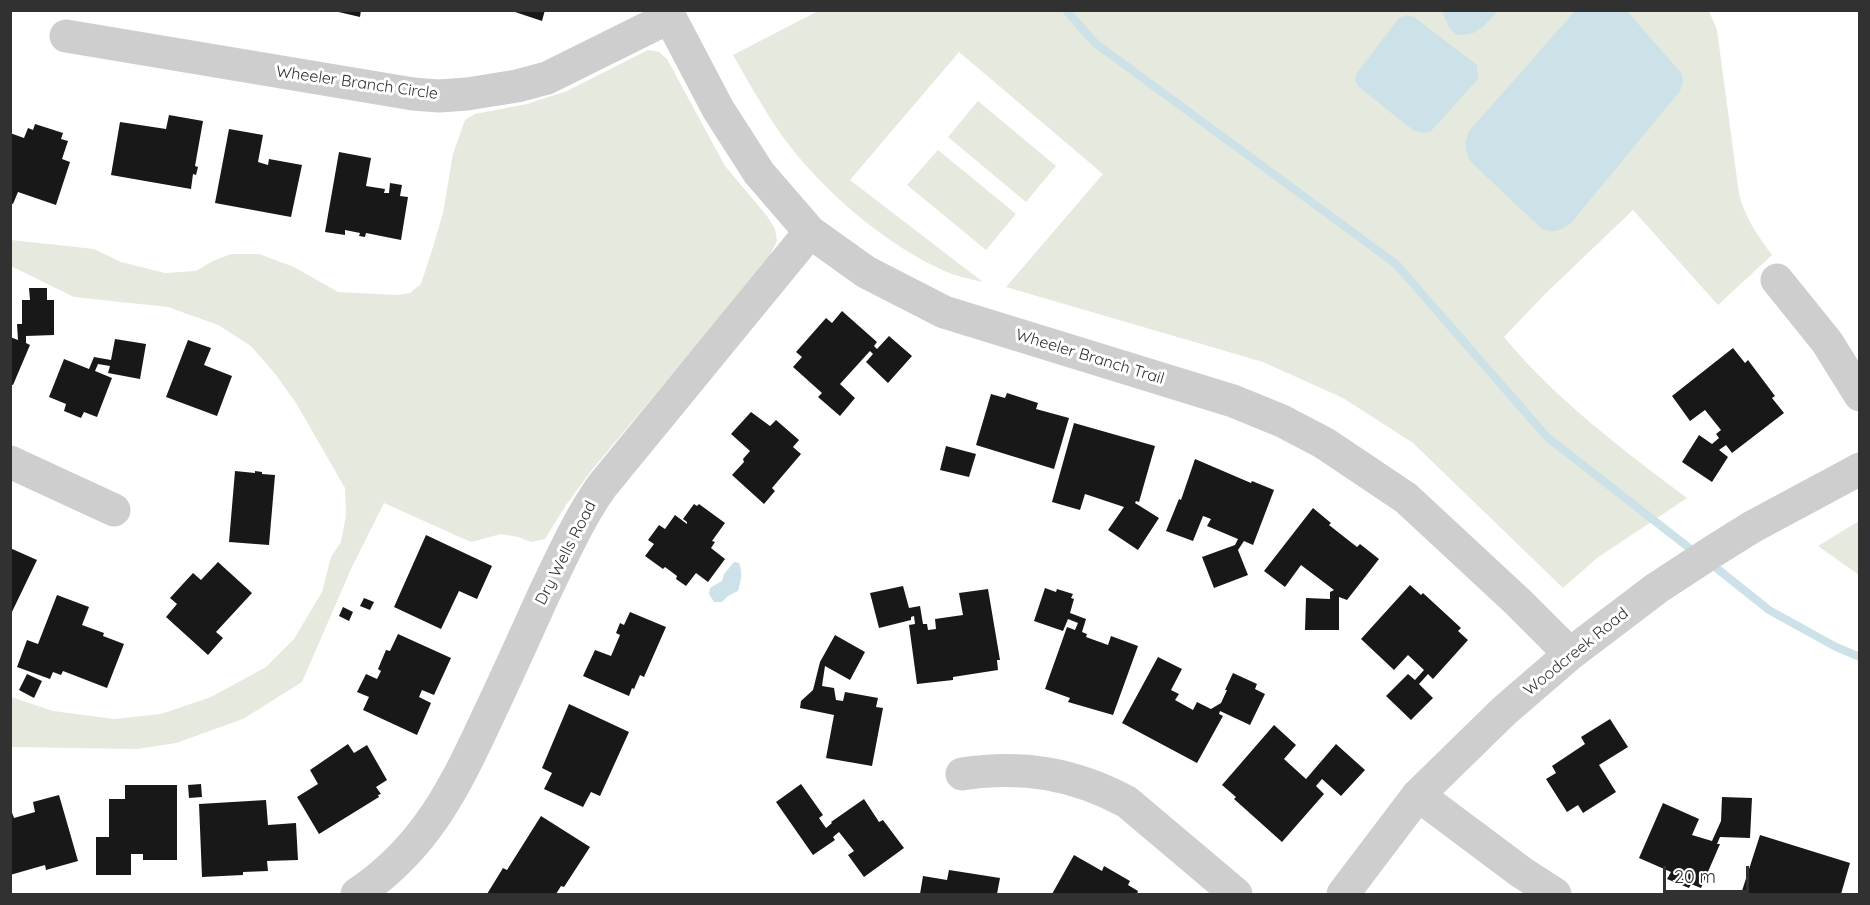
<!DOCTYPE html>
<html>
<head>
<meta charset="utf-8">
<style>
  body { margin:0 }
  #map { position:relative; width:1870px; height:905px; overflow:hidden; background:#fff; font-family:Quicksand,sans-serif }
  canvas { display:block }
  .frame { position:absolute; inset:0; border:12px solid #313131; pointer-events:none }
  .scale { position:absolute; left:1663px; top:866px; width:86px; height:27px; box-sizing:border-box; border:3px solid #313131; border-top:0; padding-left:8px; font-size:18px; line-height:21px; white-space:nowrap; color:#313131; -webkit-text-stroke:4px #fff; paint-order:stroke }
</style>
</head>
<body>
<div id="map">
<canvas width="1870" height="905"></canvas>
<div class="frame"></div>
<div class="scale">20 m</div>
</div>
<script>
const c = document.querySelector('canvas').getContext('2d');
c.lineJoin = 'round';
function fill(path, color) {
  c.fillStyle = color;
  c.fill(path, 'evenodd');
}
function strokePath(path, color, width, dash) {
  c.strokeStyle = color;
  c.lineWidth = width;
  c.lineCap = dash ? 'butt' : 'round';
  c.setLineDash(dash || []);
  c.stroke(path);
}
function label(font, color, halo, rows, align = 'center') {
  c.font = font + ' Quicksand,sans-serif';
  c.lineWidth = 6;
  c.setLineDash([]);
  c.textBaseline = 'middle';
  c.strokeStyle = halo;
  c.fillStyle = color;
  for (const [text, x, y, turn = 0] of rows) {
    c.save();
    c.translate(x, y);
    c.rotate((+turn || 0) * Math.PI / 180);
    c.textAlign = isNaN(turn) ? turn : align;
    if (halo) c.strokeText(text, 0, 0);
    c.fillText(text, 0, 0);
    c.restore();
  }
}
fill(new Path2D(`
  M820 10 1709 11 1717 30 1739 194C1745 217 1757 235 1772 255L1718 305 1633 210 1544 295 1504 337C1555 399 1623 450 1687 498L1597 558 1563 588 1413 443 1343 398 1263 362 1006 287 1103 174 959 52 850 180 983 282C971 279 958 277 947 272 886 246 819 188 780 133 763 108 748 81 733 55Z
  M648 50 659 52 667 59 725 166 767 216 775 229 777 241 767 261 591 471 566 505 545 539 531 542 518 537 501 534 471 542 384 503 351 569 302 682 243 719 176 743 137 749 11 747V697L53 711 114 719 161 714 211 697 266 667 294 639 322 592 331 557 341 542 346 515 345 488 296 403 276 375 251 346 218 325 168 307 74 297 11 266V240L94 249 121 262 165 273 196 271 213 261 231 254H259L294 267 338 292 396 295 410 293 421 284 433 247 443 213 453 154 465 120 475 114 527 104 567 91Z
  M978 101 1056 166 1026 202 948 137Z
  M938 150 1016 214 986 250 907 185Z
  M1859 521V575L1818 546Z`), '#e6e9dd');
fill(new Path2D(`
  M1442 11H1498C1485 25 1478 36 1457 35L1450 29Z
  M1575 11H1627L1682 74 1683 83 1680 91 1571 223C1560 231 1555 233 1542 229L1471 162C1464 150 1464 142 1470 130Z
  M1407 15 1414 17 1477 65 1478 79 1431 131 1424 133 1414 131 1359 87 1355 80 1357 73 1399 18Z
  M734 562 739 563C743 572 741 581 738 591L728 596 722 602H714L709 594 710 588 722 581 724 574Z`), '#cce2e8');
strokePath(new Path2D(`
  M1066 10 1095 43 1396 264 1547 437 1697 554
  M1710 563 1769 610 1836 647 1860 657`), '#cce2e8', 8);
fill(new Path2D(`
  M330 10H361L360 17Z
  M509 10H545L542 21Z
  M169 115 203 121 195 166 198 167 196 175 193 174 191 189 111 175 120 122 166 129Z
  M35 124 63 133 61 139 68 141 62 159 70 162 56 205 18 192 13 204 10 203V133L24 138 28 128 33 130Z
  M229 129 263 135 258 162 268 165 269 159 302 165 291 217 215 203Z
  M339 152 371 158 366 186 385 189 384 193H389L390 183 402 185 400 196 408 197 401 240 366 233 365 237 359 236 360 233 345 230V235L325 232Z
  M29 288H47V300H54V335L26 336V343L30 345 13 385 10 384V337L18 340 17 324H22V300H30Z
  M842 311 877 342 874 346 877 349 889 336 912 356 888 383 866 362 873 354 870 351 840 384 855 398 840 416 818 397 822 393 793 367 802 357 796 352 826 318 832 323Z
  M115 339 146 344 140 379 108 373 110 366 98 364 95 371 112 378 97 417 84 412 81 418 64 411 66 404 49 397 64 359 89 369 94 357 111 360Z
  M188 340 211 348 204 365 232 376 217 416 166 397Z
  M1733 348 1745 363 1748 360 1775 396 1772 398 1784 413 1732 453 1726 445 1719 450 1728 457 1712 482 1682 462 1699 435 1712 444 1719 438 1716 434 1721 430 1705 410 1690 421 1672 396Z
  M1007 393 1038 403 1036 409 1069 418 1054 469 976 445 991 394 1005 398Z
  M751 412 770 426 776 420 799 440 793 447 801 454 772 488 775 491 764 504 732 475 744 462 743 459 750 451 731 434Z
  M1074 423 1155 446 1139 502 1136 501 1135 503 1159 518 1138 550 1108 530 1124 507 1085 494 1080 510 1052 502Z
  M946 446 976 454 969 477 940 470Z
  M1195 459 1251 483 1252 481 1274 490 1253 545 1244 541 1238 550 1248 575 1214 588 1202 557 1235 545 1238 539 1207 526 1211 519 1203 516 1193 541 1166 531 1179 499 1181 500Z
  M235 471 255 473V471L262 472V474L275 475 269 545 229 542Z
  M694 504 697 506 699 504 725 523 712 541 715 542 711 548 725 559 708 582 696 573 686 586 676 579 677 576 665 567 663 569 645 556 654 544 648 540 659 525 665 529 675 515 687 524V522L683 519Z
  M1313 508 1331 523 1329 525 1357 547 1360 544 1379 559 1347 600 1339 597V630H1305L1306 598 1330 599V592L1334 590 1301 565 1285 587 1264 571Z
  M426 535 492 566 477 599 459 591 441 629 394 607Z
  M10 548 37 560 10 616Z
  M218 562 252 593 216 632 223 638 208 655 166 617 177 604 170 598 193 573 201 580Z
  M1410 585 1421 595 1423 593 1461 628 1458 631 1468 640 1433 679 1428 674 1419 684 1433 698 1411 720 1386 696 1408 674 1415 680 1424 670 1408 655 1394 670 1361 639Z
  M903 586 909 608 920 606 923 624H927L928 630 936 629 935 619 963 615 959 593 988 589 1000 660H997L998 670 953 677V680L917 684 909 625 915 624 914 616 911 617V620L879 628 870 593Z
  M1045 588 1056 592 1057 589 1073 594 1071 598 1074 599 1070 613 1086 619 1082 632 1087 634 1086 637 1108 645 1111 636 1138 646 1113 715 1068 702 1070 698 1045 689 1067 627 1075 630 1078 623 1068 619 1063 631 1034 621Z
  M57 595 89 607 82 625 104 633 103 636 124 644 107 688 63 671 61 675 53 672 50 679 17 667 27 640 38 644Z
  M364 598 374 602 370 610 360 606Z
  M343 607 353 612 349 621 339 616Z
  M630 612 666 627 644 677 640 675 634 689 632 688 629 696 583 676 595 650 611 656 620 635 616 633 620 623 624 625Z
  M398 634 451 658 434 695 422 690 419 697 431 703 417 735 363 710 369 697 357 692 366 674 377 679 381 671 378 669 386 650 390 651Z
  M835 635 865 652 850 680 825 666 822 686 834 688 836 700 843 701 845 692 878 698 876 707 883 708 872 766 826 758 834 715 800 708 801 701 813 690 820 662Z
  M1158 657 1182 669 1171 690 1179 694 1175 700 1193 710 1197 702 1211 709 1221 703 1227 690H1225L1233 673 1257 684 1255 689 1265 694 1250 725 1220 711 1219 714 1223 716 1197 763 1122 723Z
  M27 674 42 681 34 698 19 690Z
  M569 704 629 732 600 796 591 792 583 807 544 789 552 773 542 768Z
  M1610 719 1628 747 1599 765 1616 792 1583 813 1578 805 1567 812 1546 779 1556 773 1552 766 1585 744 1581 737Z
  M1274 725 1296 745 1284 759 1306 779 1336 744 1365 770 1341 796 1322 779 1316 786 1324 794 1282 842 1234 799 1236 797 1222 785Z
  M348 744 354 753 367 745 387 780 376 787 381 794 378 795 379 797 319 834 297 797 318 784 310 770Z
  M201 784 202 797 189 798 188 785Z
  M801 784 823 815 819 818 826 828 832 823 831 822 864 799 879 822 883 820 904 848 864 877 848 855 854 851 839 832 833 837 835 840 813 855 776 802Z
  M125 785H177V860H143V854H131V875H96V837H109V799H125Z
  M59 795 78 861 46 870 45 865 10 875V807L14 818 35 812 33 802Z
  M1722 797 1752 798 1750 838 1720 837 1717 844H1720L1701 888 1691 884 1689 888 1667 879 1671 872 1639 858 1663 803 1699 819 1692 835 1712 841 1721 821Z
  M266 800 268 825 296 823 298 860 267 861 268 871 243 872V875L202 877 199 804Z
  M541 816 590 847 564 887 561 886 556 894H487L503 868 507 870Z
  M1760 835 1850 863 1841 894H1741Z
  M1074 855 1102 871 1104 866 1130 881 1128 885 1138 891 1137 894H1052Z
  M949 870 1000 878 997 894H920L923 876 947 880Z`), '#181818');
strokePath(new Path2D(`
  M666 10 718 109 759 173 810 232 866 272 944 312 1233 401 1282 421 1324 443 1406 498 1518 602 1570 654
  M66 36 413 94 439 96 467 94 517 86 547 78 670 17
  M1777 280 1827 342 1860 395
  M10 462 114 510
  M962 774C1022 765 1073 773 1127 802L1236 894
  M1418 795 1521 872 1555 894
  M357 894C426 848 455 787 489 714 508 674 526 634 544 594 562 557 578 520 602 486L810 232
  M1343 894 1418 795 1504 711 1570 654 1657 588 1712 552 1752 527 1860 469`), '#cecece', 33);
label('16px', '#313131', '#fff', [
  ["Wheeler Branch Circle",357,83,8],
  ["Wheeler Branch Trail",1090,357,17],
  ["Dry Wells Road",566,553,-63],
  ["Woodcreek Road",1576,652,-39]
]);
</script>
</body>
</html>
